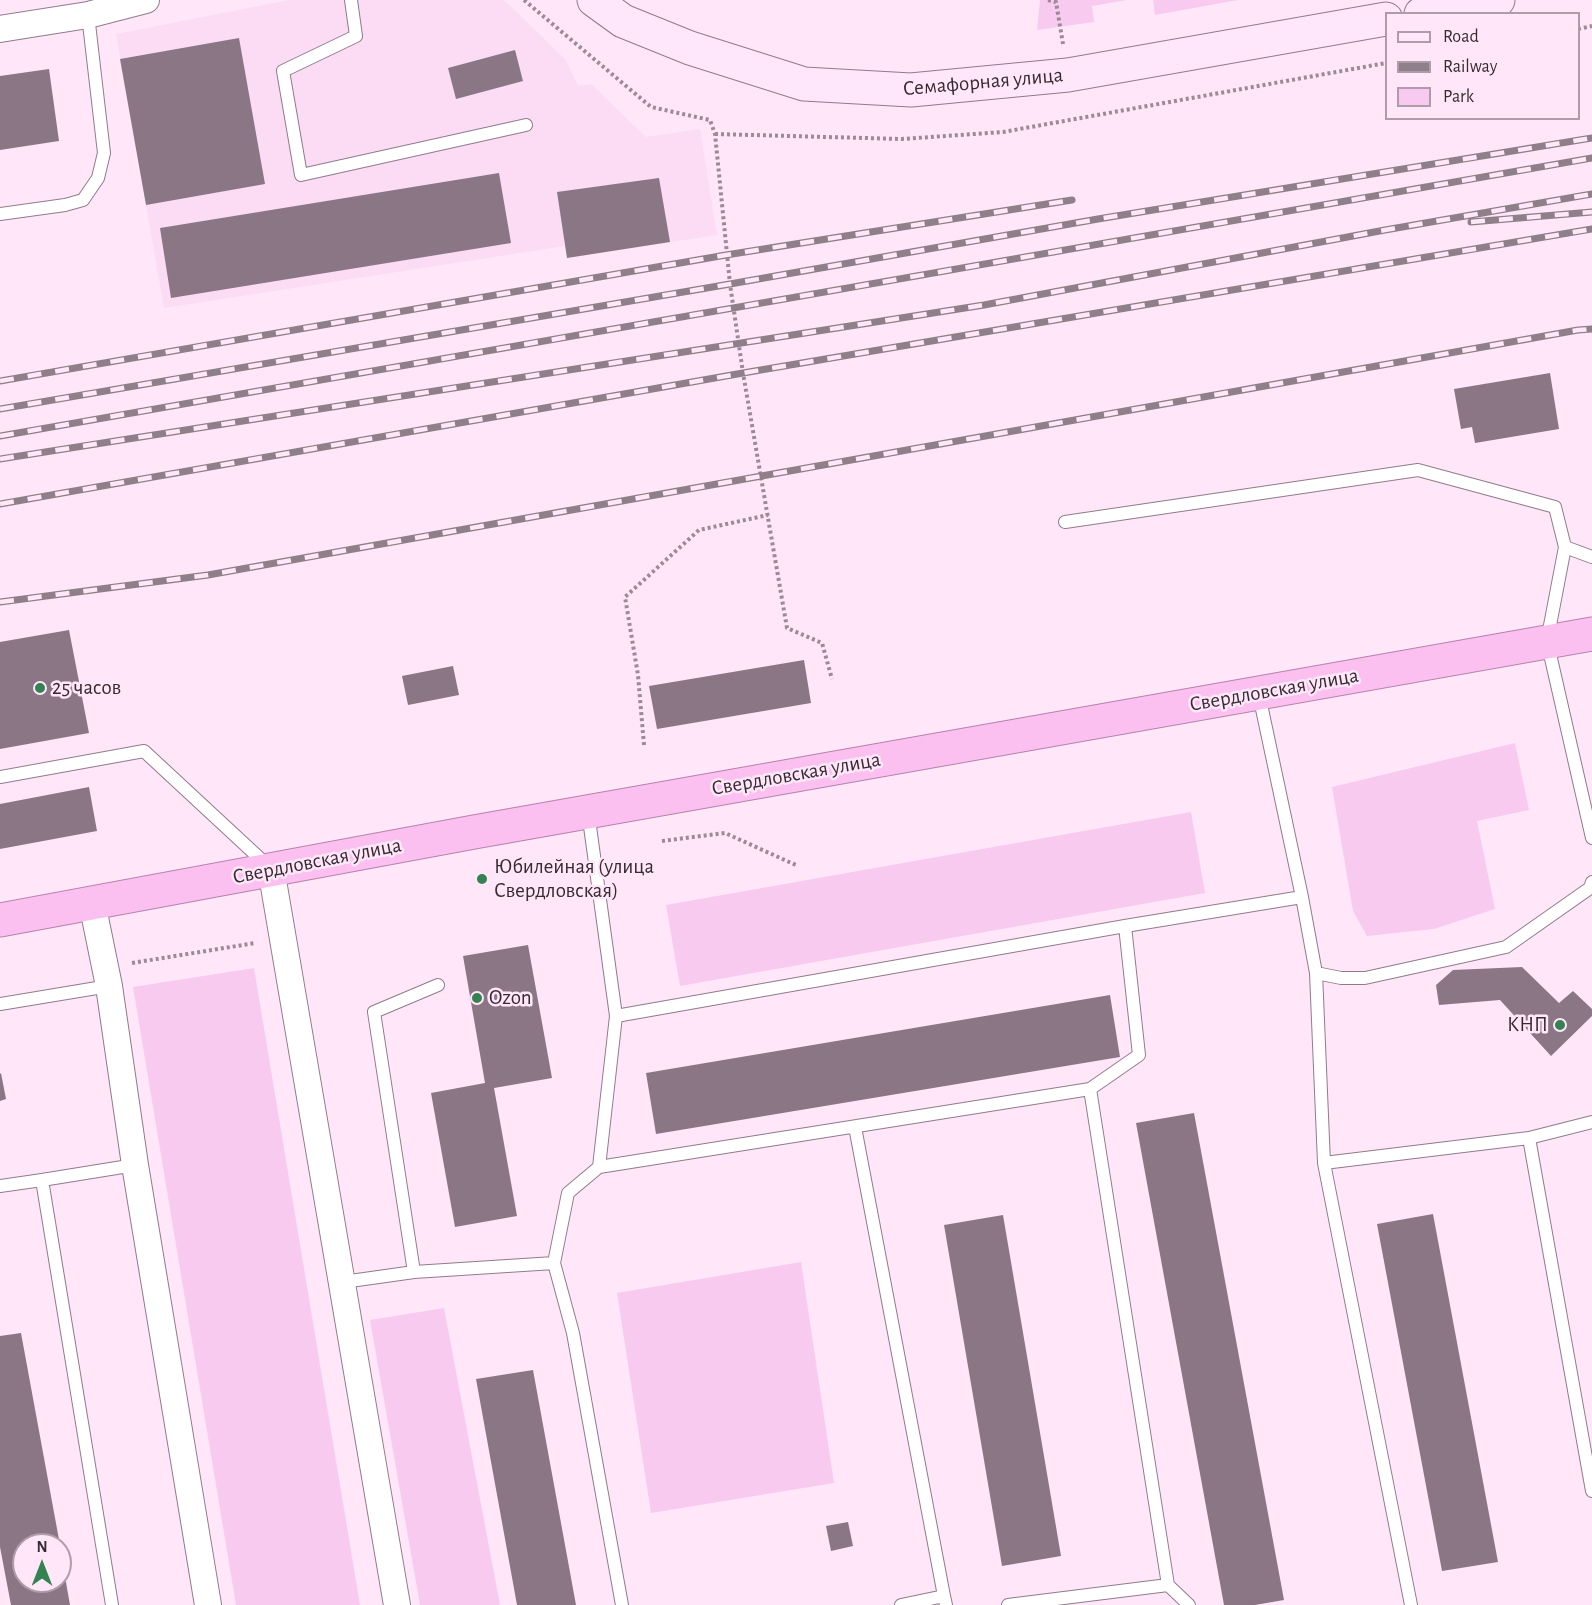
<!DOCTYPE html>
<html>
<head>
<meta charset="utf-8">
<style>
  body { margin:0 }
  #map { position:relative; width:1592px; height:1605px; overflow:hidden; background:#ffe7f9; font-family:"Alegreya Sans",sans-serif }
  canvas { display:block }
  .legend { position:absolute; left:1385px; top:12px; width:195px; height:108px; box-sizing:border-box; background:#ffe7f9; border:2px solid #ae9caa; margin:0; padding:8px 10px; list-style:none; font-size:18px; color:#352c33 }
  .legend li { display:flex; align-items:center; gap:12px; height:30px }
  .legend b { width:30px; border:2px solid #ae9caa }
  .north { position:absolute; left:12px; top:1533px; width:60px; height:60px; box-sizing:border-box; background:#ffe7f9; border:2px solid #ae9caa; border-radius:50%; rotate:0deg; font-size:16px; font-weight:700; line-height:24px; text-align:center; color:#352c33 }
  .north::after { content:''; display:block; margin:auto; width:21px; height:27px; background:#348251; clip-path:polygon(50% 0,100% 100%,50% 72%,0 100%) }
</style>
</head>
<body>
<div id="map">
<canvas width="1592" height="1605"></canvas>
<ul class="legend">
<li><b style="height:8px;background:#fee7fa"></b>Road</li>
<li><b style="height:8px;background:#8e7f8a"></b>Railway</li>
<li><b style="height:16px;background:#f9caef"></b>Park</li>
</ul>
<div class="north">N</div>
</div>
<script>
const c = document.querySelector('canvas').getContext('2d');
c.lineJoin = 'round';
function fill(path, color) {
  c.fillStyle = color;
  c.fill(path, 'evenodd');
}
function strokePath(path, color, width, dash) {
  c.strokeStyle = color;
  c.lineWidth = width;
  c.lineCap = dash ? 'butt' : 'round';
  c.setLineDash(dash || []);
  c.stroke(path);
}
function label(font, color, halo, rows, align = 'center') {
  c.font = font + ' "Alegreya Sans",sans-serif';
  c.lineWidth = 5;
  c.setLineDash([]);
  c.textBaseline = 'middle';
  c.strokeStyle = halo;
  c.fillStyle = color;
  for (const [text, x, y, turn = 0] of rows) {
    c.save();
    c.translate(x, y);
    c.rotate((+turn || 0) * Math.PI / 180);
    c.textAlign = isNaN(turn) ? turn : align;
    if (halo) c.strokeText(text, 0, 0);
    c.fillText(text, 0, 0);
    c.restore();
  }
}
fill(new Path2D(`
  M289 0H504L566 60 578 86 591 84 646 137 700 129 717 235 567 258 565 246 164 308 116 34Z`), '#fbdcf4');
fill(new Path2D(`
  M1040 0H1127L1092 6 1094 22 1037 30Z
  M1153 0H1238L1155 15Z
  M1515 743 1529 810 1477 821 1495 909 1434 929 1367 936 1353 911 1332 787Z
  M1191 812 1205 893 680 986 666 905Z
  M254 968 360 1605H236L133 987Z
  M801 1262 834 1483 651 1513 617 1293Z
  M444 1308 500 1605H420L370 1320Z`), '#f9caef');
fill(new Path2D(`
  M239 38 265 184 146 205 120 59Z
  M515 50 523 81 456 99 448 68Z
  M49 69 59 141 0 150V76Z
  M499 173 511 243 171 298 160 228Z
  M659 178 670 242 567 258 557 192Z
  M1550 373 1559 429 1475 443 1472 427 1461 429 1454 389Z
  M69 630 89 733 0 749V642Z
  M804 660 811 703 657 729 649 686Z
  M453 666 459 695 408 705 402 676Z
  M89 787 97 831 0 849V804Z
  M528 945 552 1078 494 1088 517 1216 455 1227 431 1093 485 1083 463 956Z
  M1522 967 1559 1003 1573 991 1592 1009V1016L1551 1056 1500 1000 1439 1005 1436 985 1453 970Z
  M1110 995 1120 1057 656 1134 646 1073Z
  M1 1073 6 1099 0 1101V1074Z
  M1194 1113 1284 1600 1255 1605H1224L1136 1123Z
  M1433 1214 1498 1562 1442 1571 1377 1224Z
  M1003 1215 1061 1556 1002 1566 944 1225Z
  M21 1333 60 1545H24V1581H60L61 1554 70 1605H11L0 1547V1336Z
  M533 1370 576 1605H517L476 1379Z
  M848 1522 853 1546 831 1551 826 1526Z`), '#8b7686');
const service = new Path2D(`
  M351 0 356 36 283 71 301 175 526 125
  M0 214 65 205 83 200 98 178 104 153 88 15
  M1065 522 1418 470 1555 507 1565 547 1547 641 1592 838
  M1565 547 1592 557
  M1259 695 1302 897 1316 973 1341 978H1365L1506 947 1590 888 1592 882
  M0 777 144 751 268 866
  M1316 973 1324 1163 1411 1605
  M0 1004 109 986
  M616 1016 1125 926 1302 897
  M1090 1089 1168 1585
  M855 1127 944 1596
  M1529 1138 1592 1491
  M1324 1163 1529 1138 1592 1122
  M599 1167 1090 1089 1139 1055 1125 926
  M0 1186 42 1180
  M554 1263 573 1333 622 1605
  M414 1272 374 1012 438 985
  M343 1282 414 1272 554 1263 568 1193 599 1167 616 1016 588 812
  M112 1605 42 1180 135 1165
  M901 1605 944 1596 946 1605
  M1008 1605 1168 1585 1189 1605`);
const minor = new Path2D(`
  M0 29 88 15 146 0
  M271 869 397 1605
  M92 903 109 986 135 1165 208 1605`);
const secondary = new Path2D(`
  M594 0 623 21 690 48 804 84 911 90 1068 75 1386 19
  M1421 14 1498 0`);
const trunk = new Path2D(`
  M0 920 474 832 1592 634`);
strokePath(service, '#907b8b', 14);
strokePath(minor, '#907b8b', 28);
strokePath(secondary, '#907b8b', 35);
strokePath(trunk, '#b682ac', 35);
strokePath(new Path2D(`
  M524 0 651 107 710 120 715 134 730 284 743 373 787 628 822 643 832 679
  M1048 0 1056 2 1063 44
  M1578 29 1592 26
  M715 134 902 139 1003 132 1386 63
  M644 745 638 675 625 597 699 530 768 515
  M662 841 725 833 798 866
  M132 963 255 943`), '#9b8a97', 4, [3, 3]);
strokePath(service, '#fff', 12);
strokePath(minor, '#fff', 26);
strokePath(secondary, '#fee7fa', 33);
strokePath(trunk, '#fcc0f0', 33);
const rail = new Path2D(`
  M1471 222 1592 212
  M0 381 726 255 1072 200
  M0 409 730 284 1098 219 1592 138
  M0 436 1592 158
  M0 459 984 305 1385 230 1592 194
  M0 504 743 373 1592 229
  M0 602 208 575 1578 330 1592 329`);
strokePath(rail, '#8e7f8a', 7);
strokePath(rail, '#ffe7f9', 4.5, [14]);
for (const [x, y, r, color] of [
  [40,688,6,"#348251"],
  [482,879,6,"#348251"],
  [477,998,6,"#348251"],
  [1560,1025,6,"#348251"]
]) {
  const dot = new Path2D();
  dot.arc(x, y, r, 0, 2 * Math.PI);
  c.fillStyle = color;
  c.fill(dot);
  strokePath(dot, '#ffe7f9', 2);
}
label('21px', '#352c33', '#ffe7f9', [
  ["Семафорная улица",983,82,-5],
  ["Свердловская улица",1274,690,-10],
  ["Свердловская улица",796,774,-10],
  ["Свердловская улица",317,861,-11]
]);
label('21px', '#352c33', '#ffe7f9', [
  ["25 часов",52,688],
  ["Юбилейная (улица",494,867],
  ["Свердловская)",494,891],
  ["Ozon",489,998],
  ["КНП",1548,1025,"right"]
], 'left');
</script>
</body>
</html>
